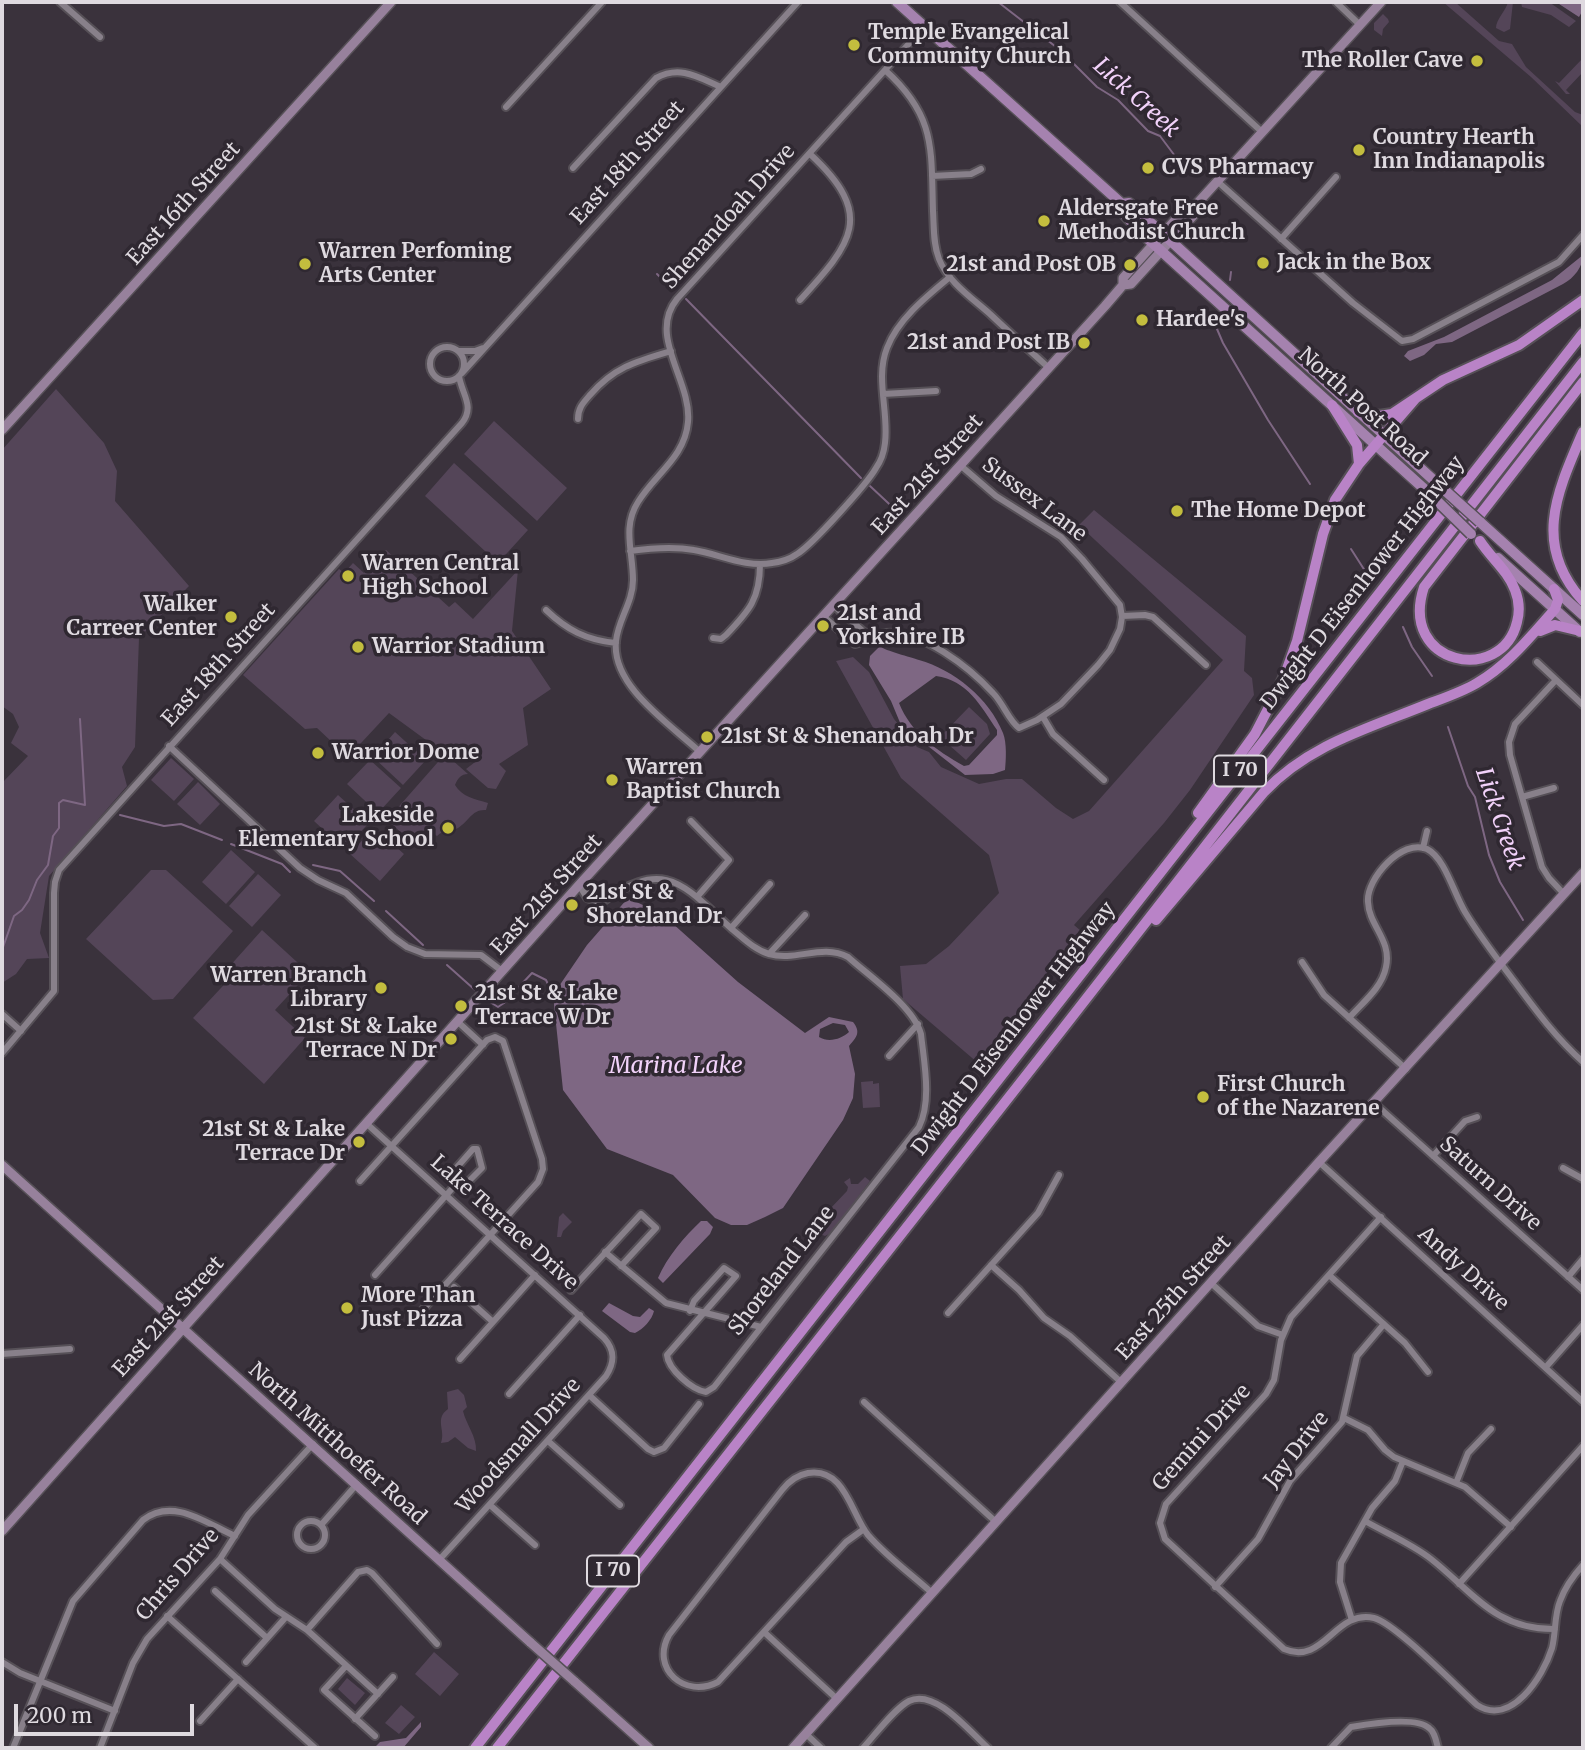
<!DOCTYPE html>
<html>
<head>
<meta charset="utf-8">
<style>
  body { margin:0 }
  #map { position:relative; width:1585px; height:1750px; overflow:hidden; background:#3a323c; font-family:Merriweather,serif }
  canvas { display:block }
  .frame { position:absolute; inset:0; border:4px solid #dfdae0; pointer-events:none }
  .scale { position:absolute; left:14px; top:1704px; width:180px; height:32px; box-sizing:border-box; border:4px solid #dfdae0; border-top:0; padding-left:9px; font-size:21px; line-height:24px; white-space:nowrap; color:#dfdae0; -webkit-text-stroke:5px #2f2831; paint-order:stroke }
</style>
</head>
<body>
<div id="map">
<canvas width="1585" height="1750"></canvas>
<div class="frame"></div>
<div class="scale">200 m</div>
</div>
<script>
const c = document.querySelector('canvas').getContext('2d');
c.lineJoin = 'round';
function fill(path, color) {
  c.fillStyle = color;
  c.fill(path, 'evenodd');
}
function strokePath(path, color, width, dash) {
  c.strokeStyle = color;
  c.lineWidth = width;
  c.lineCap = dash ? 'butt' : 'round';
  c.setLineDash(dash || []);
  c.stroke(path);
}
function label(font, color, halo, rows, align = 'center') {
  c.font = font + ' Merriweather,serif';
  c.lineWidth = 7;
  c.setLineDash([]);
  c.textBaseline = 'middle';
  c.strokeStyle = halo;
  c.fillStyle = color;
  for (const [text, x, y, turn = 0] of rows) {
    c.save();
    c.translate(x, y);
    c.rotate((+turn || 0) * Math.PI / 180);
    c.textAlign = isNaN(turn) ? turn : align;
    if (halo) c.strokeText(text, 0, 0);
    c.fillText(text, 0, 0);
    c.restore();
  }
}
fill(new Path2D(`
  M1443 2H1455L1499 41 1512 44 1526 67 1575 112 1583 115V127L1531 77Z
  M1508 2H1513L1510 29 1504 32 1496 28C1496 19 1506 11 1508 2Z
  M1521 2H1549L1576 21 1569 27 1551 15 1522 7Z
  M1383 14 1388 19 1389 22 1383 29 1382 36 1374 30V23Z
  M1583 58V72L1566 90 1570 94H1566L1555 81 1559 83Z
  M56 389 104 443 117 471 115 501 189 586 139 638 135 747 122 767 127 786 49 876 40 933 49 958 27 959 16 974 2 983V783L28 756 11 743 19 727 13 714 2 706V450Z
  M494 421 567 488 537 521 464 454Z
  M454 463 528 530 498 563 425 496Z
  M1094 510 1246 636 1244 671 1252 678 1254 695 1190 790 1164 823 1074 925 1081 931 978 1063 903 999 900 966 926 964 949 946 999 893 989 855 901 778 836 661 853 657 869 672 894 719 917 747 929 752 941 767 979 784 1006 779H1022L1056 808 1073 819 1089 811 1223 660 1079 525Z
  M386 550 449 607 455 602 473 619 518 570 512 631 551 689 523 708 528 745 499 764 506 771 496 789 488 788 466 769 479 759 467 752 451 759 468 774C461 774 458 778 455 785 462 797 475 799 488 803L486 810C472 809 469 821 458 828 451 832 444 829 437 836L434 834 414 844 387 820 445 754 389 713 348 757 317 728 305 729 243 675 339 569 344 573 353 563 364 573Z
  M969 707 987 724 990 734 966 760 940 737Z
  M395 732 426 760 403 785 373 757Z
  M171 758 194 779 174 801 151 780Z
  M370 760 401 788 378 813 347 784Z
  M198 782 220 804 200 825 177 804Z
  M338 795 369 823 344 849 314 821Z
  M374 827 404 854 380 881 350 854Z
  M231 850 255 872 226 904 202 882Z
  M151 870H166L233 931 173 999 153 1000 86 939Z
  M258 874 281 895 252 927 229 906Z
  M262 930 309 973 275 1010 305 1038 264 1084 193 1018 234 974 228 968Z
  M873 1081V1084L879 1083 880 1107 863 1108 861 1082Z
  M865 1177 870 1181 831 1233 825 1236 820 1234 826 1231V1216L820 1213 822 1209 828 1211 847 1191 848 1187 844 1182 850 1178 851 1184H858Z
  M563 1213 572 1222 563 1231 561 1237H557L559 1217Z
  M458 1389 464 1395 467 1407 463 1411C466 1424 477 1437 476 1451L468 1448 455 1437 448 1442 441 1443C446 1430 434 1419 448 1409L447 1392Z
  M434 1652 459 1674 440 1696 415 1674Z
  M347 1678 365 1693 355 1705 338 1689Z
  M401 1705 415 1717 399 1734 385 1723Z`), '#544558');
fill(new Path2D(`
  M1556 2H1583V10L1579 17Z
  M1583 255C1583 267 1574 278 1563 284L1452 342 1436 344 1424 355 1410 361 1404 356 1408 351 1444 337 1552 280Z
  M880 646C885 651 911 657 919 660 954 670 989 698 1003 733 1007 743 1006 760 1005 770L993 774 965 775 901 725 891 701 869 665 870 656ZM936 676C967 680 981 706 997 730V735L969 765 964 766C936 750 911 733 899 703Z
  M628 898 662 914 738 982 805 1033 829 1017 853 1022C861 1032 857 1037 849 1046L855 1074 853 1098 843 1120 783 1208 765 1217 747 1225H731L715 1218 673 1175 607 1149 563 1090 553 995 587 945ZM833 1023 845 1025 849 1032C841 1039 829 1043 819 1037L820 1029Z
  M701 1221H707L713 1227 710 1234 663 1283 658 1278C667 1257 685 1236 701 1221Z
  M609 1303 633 1316 640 1317 649 1308 654 1311C652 1320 643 1329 635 1333L630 1332 602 1311Z
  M421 1722V1727L403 1748H374L380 1742 406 1738Z`), '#7e6783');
strokePath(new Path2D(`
  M998 2 1060 50 1097 87 1118 100 1148 131 1160 136 1184 168
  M1212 206 1216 212
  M657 274 673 290
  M1230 280 1231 272
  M686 299 861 478
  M1220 316 1217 329 1223 343 1268 420 1310 484
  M870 486 901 515
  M1351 549 1367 574
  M1403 627 1412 647 1432 676
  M1448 727 1468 786 1475 797 1489 855 1500 882 1523 920
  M120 815 164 826 181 824 222 840
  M231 844 282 864 290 872
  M313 865 340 871 374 901
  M386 911 423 945
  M2 950 14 916 22 910 29 900 37 880 48 865 53 836 59 828V803L63 800 85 805 80 719
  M447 965 475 990
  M490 1002 498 1007 504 1003 532 973 546 980 553 995`), '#7e6783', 2);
const street = new Path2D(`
  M60 2 100 37
  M1120 2 1262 132
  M1336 2 1360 25
  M885 70C936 116 931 148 933 211 934 227 933 244 939 259 948 282 972 298 990 314 1009 332 1029 350 1049 368
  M506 107 602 2
  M573 168 656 78C680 65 698 77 721 87
  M932 176 971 174 981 169
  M1217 181 1353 303 1402 341 1413 339 1559 262 1583 235
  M1281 239 1336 177
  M800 300C852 243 876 215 810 154
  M430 364a17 17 0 1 1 34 0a17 17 0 1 1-34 0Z
  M459 351H475L483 348
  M462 373 798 2
  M883 394 936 391
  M578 419C578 408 583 403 590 395 614 367 637 361 671 351
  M630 551C651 548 673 546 694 550 719 554 746 568 772 563 780 562 790 559 797 554 812 545 867 484 876 468 881 461 884 452 885 443 889 412 875 378 887 348 898 319 927 296 950 277
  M833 605 864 632 876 635
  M546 610C567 630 586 640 616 643
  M823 616 855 644C866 642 874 634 885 633 921 629 970 668 993 693 1003 703 1009 721 1019 728L1037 720 1061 704 1098 665 1110 650 1120 629 1122 617 1120 605 1082 559 1061 537 996 496 960 465
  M1122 616 1145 615 1153 617 1206 665
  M713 638 721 639 726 635C749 611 760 599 760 564
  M1537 662 1583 705
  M1556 680 1515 724 1509 742 1510 755 1542 867 1549 878 1564 894
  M1043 717 1053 734 1104 780
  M169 746 300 868 318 880 346 893 393 937 407 947 425 954 481 955 502 971
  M700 752C670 724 611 686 616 641 618 620 633 602 633 580 633 552 622 527 638 502 655 474 685 457 688 422 692 381 647 336 677 299L925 26
  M1522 797 1554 788
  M691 821 729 860 697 897
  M1423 848 1427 831
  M579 885 587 898 601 903C666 856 683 885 733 930 744 939 755 950 769 954 796 962 822 943 848 957 869 976 913 1006 921 1034 924 1063 932 1100 919 1127L714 1387 706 1392C692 1390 668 1369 667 1355L736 1276 724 1268 694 1301 690 1311
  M583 889 597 891 608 898
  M731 928 770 884
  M769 954 805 915
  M1302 962 1324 995 1406 1069
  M2 1014 21 1031
  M1349 1018C1362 1003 1382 988 1386 967 1392 940 1369 926 1368 902 1366 879 1402 838 1427 849 1445 858 1454 894 1465 912 1479 935 1495 956 1511 977 1534 1008 1555 1037 1583 1062
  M458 1022 483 1045
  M2 1053 54 991V893L55 882 59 870 462 423C475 406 462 395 459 376
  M889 1056 918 1024
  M1374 1103 1583 1290
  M367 1124 604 1338C615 1350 615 1362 606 1376L440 1559
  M473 1149H477L482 1168 463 1187 451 1174Z
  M1433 1156 1465 1121 1477 1117
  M1319 1162 1583 1402
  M1563 1168 1583 1179
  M360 1181 487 1040 495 1037 503 1041 542 1159 543 1169 538 1182 418 1315
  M1381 1217 1291 1317 1281 1340 1274 1380 1266 1394 1166 1504 1160 1523 1165 1539 1284 1649C1324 1666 1335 1609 1374 1618 1395 1623 1458 1688 1477 1705 1511 1727 1543 1677 1552 1648 1556 1633 1554 1616 1560 1601 1565 1587 1573 1576 1583 1565
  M605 1252 666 1303 761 1327
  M991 1265 1019 1290 1044 1318 1070 1336 1122 1383
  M375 1275 458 1182
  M1329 1275 1405 1343 1428 1372
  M1568 1277 1583 1259
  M1211 1283 1258 1326 1283 1335
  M454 1287 493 1322
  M571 1290 641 1214 656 1228 621 1266
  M948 1313 1038 1213 1059 1175
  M2 1354 70 1349
  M460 1359 535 1275
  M1546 1367 1583 1325
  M509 1394 580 1315
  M589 1395 648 1449 654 1452 664 1448 699 1404
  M864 1402 996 1522
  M1344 1418 1368 1430 1385 1450 1394 1457 1465 1487 1511 1527
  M548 1441 620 1505
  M1456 1483 1468 1453 1491 1429
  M490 1505 535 1545
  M1365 1521C1386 1533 1412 1544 1431 1559 1473 1592 1495 1630 1555 1629
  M297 1535a14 14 0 1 1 28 0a14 14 0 1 1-28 0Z
  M321 1525 357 1484
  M864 1529 846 1542 718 1682C685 1699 650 1669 669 1635L782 1490C789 1481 797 1475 808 1473 845 1467 851 1514 868 1535 886 1556 911 1574 932 1593
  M220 1559 275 1609 307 1630 378 1694
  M1459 1584 1583 1446
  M1215 1587 1258 1539 1290 1481 1342 1422 1357 1356 1384 1324
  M215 1591 267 1638
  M167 1616 315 1748
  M1352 1620 1340 1582 1341 1563 1372 1508 1395 1481 1403 1461
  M307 1630 358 1572 367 1570 372 1573 437 1644
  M764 1632 837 1699
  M2 1662 20 1673 115 1711
  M246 1662 286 1617
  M346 1666 324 1690 375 1736
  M355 1719 393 1677
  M200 1721 238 1679
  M806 1734 821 1748
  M13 1748 73 1601 143 1520C173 1497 206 1523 235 1536
  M100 1748 133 1663 147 1639 220 1559 248 1515 313 1444
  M863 1748C875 1735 894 1709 909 1701 935 1688 970 1732 988 1748
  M1331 1748 1351 1727C1368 1724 1416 1716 1429 1728 1435 1732 1436 1741 1438 1748`);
const secondary = new Path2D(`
  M1123 285 1131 284 1193 216V208
  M2 430 391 2
  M2 1165 531 1643
  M2 1531 579 885 1105 306 1123 285V278L1186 208H1193L1381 2
  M574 1681 649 1748
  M793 1748 1319 1162 1583 873`);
const primary = new Path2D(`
  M897 2 1122 204 1121 211 1148 239 1431 495
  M1122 204 1129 203 1440 486
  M1480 522 1583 615
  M1498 558 1580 632`);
const highway = new Path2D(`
  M1332 405 1357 445 1359 464
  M1358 412 1379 416 1392 414 1443 380 1519 345 1583 300
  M1583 432C1557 492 1532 545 1583 601
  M1480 541C1491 558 1508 571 1515 590 1519 600 1520 611 1517 622 1502 685 1398 666 1424 587L1583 382
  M1540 631 1555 625 1580 631
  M1198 813 1255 734 1283 680 1297 641 1323 534 1335 500 1359 464 1416 398
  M1156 920 1264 792C1310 744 1367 729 1428 704 1444 698 1462 692 1477 683 1508 665 1531 636 1555 609L1558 600 1554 589
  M475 1748 1583 333
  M497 1748 1061 1031 1583 362`);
strokePath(street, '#565057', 10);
strokePath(secondary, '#565057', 12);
strokePath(primary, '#565057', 13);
strokePath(highway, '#565057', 14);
strokePath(street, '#88808a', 6);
strokePath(secondary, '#97819c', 9);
strokePath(primary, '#a582af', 10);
strokePath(highway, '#b983c7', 10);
const secondaryBridge = new Path2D(`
  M531 1643 574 1681`);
const primaryBridge = new Path2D(`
  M1440 486 1480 522
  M1431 495 1471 534`);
strokePath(secondaryBridge, '#565057', 12, []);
strokePath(primaryBridge, '#565057', 13, []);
strokePath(secondaryBridge, '#97819c', 9);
strokePath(primaryBridge, '#a582af', 10);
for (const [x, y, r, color] of [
  [854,45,7,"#c3bd3e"],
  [1477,61,7,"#c3bd3e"],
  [1359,150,7,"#c3bd3e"],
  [1148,168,7,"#c3bd3e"],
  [1044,221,7,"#c3bd3e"],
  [1263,263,7,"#c3bd3e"],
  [305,264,7,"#c3bd3e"],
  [1130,265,7,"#c3bd3e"],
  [1142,320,7,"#c3bd3e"],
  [1084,343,7,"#c3bd3e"],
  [1177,511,7,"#c3bd3e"],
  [348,576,7,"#c3bd3e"],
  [231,617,7,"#c3bd3e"],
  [823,626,7,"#c3bd3e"],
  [358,647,7,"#c3bd3e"],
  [707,737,7,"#c3bd3e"],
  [318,753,7,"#c3bd3e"],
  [612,780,7,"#c3bd3e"],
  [448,828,7,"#c3bd3e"],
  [572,905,7,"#c3bd3e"],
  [381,988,7,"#c3bd3e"],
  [461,1006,7,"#c3bd3e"],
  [451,1039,7,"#c3bd3e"],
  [1203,1097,7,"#c3bd3e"],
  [359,1142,7,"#c3bd3e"],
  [347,1308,7,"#c3bd3e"]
]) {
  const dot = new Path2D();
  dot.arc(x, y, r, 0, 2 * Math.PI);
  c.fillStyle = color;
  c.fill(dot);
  strokePath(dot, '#2f2831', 2.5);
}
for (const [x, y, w] of [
  [1240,771,52],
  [613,1571,52]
]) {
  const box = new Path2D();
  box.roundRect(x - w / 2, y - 15.5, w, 31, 5);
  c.fillStyle = '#2f2831';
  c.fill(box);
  strokePath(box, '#dfdae0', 2);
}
label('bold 19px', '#dfdae0', null, [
  ["I 70",1240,771],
  ["I 70",613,1571]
]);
label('bold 21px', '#dfdae0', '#2f2831', [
  ["Temple Evangelical",868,33],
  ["Community Church",868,57],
  ["The Roller Cave",1463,61,"right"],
  ["Country Hearth",1373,138],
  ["Inn Indianapolis",1373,162],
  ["CVS Pharmacy",1162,168],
  ["Aldersgate Free",1058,209],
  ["Methodist Church",1058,233],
  ["Warren Perfoming",319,252],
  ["Arts Center",319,276],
  ["Jack in the Box",1277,263],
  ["21st and Post OB",1116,265,"right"],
  ["Hardee's",1156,320],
  ["21st and Post IB",1070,343,"right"],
  ["The Home Depot",1191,511],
  ["Warren Central",362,564],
  ["High School",362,588],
  ["Walker",217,605,"right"],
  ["Carreer Center",217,629,"right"],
  ["21st and",837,614],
  ["Yorkshire IB",837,638],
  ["Warrior Stadium",372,647],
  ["21st St & Shenandoah Dr",721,737],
  ["Warrior Dome",332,753],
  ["Warren",626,768],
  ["Baptist Church",626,792],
  ["Lakeside",434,816,"right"],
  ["Elementary School",434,840,"right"],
  ["21st St &",586,893],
  ["Shoreland Dr",586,917],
  ["Warren Branch",367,976,"right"],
  ["Library",367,1000,"right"],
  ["21st St & Lake",475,994],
  ["Terrace W Dr",475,1018],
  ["21st St & Lake",437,1027,"right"],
  ["Terrace N Dr",437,1051,"right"],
  ["First Church",1217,1085],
  ["of the Nazarene",1217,1109],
  ["21st St & Lake",345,1130,"right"],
  ["Terrace Dr",345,1154,"right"],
  ["More Than",361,1296],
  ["Just Pizza",361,1320]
], 'left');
label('21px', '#dfdae0', '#2f2831', [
  ["East 18th Street",628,163,-48],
  ["East 16th Street",184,204,-48],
  ["Shenandoah Drive",729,217,-48],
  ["North Post Road",1362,407,42],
  ["East 21st Street",928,475,-48],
  ["Sussex Lane",1034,500,37],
  ["Dwight D Eisenhower Highway",1363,583,-52],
  ["East 18th Street",219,665,-48],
  ["East 21st Street",547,895,-48],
  ["Dwight D Eisenhower Highway",1014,1029,-52],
  ["Saturn Drive",1490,1184,42],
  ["Lake Terrace Drive",504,1223,42],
  ["Andy Drive",1463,1269,42],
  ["Shoreland Lane",782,1271,-52],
  ["East 25th Street",1174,1298,-48],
  ["East 21st Street",169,1317,-48],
  ["Gemini Drive",1202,1438,-48],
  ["North Mitthoefer Road",337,1444,42],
  ["Woodsmall Drive",519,1446,-48],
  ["Jay Drive",1297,1450,-52],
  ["Chris Drive",178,1575,-49]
]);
label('italic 23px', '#f2d2fa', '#2f2831', [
  ["Lick Creek",1136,98,42],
  ["Lick Creek",1499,819,71],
  ["Marina Lake",676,1066]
]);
</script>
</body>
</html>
